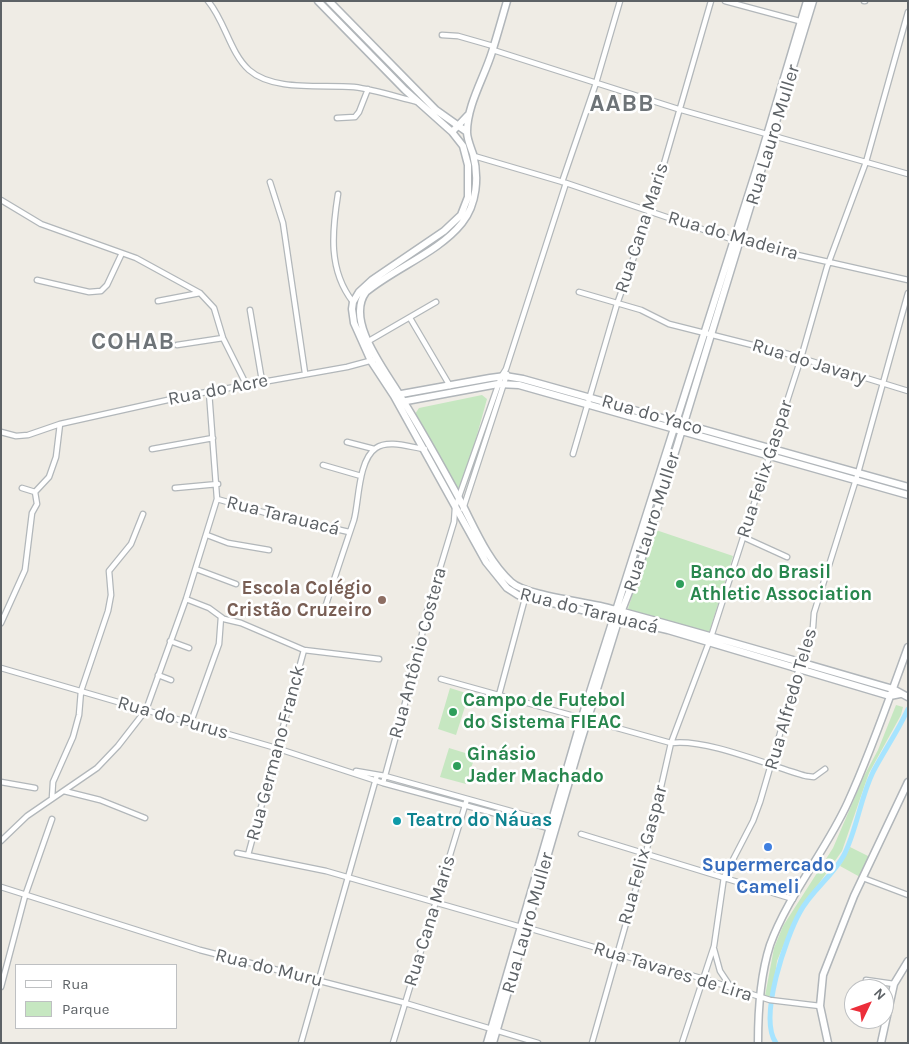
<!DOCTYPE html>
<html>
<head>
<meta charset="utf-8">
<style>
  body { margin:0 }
  #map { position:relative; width:909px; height:1044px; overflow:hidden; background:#efece5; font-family:Karla,sans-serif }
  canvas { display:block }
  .frame { position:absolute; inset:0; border:2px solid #5d6266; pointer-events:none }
  .legend { position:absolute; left:15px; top:964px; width:162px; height:65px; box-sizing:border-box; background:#fff; border:1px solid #bec0c2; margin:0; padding:6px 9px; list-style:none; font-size:15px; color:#5d6266 }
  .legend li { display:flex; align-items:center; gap:10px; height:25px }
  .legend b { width:25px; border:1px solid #bec0c2 }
  .north { position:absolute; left:844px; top:979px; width:50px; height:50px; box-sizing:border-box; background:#fff; border:1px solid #bec0c2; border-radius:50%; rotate:48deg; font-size:14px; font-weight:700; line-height:20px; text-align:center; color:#5d6266 }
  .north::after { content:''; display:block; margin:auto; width:18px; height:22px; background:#ec2e3a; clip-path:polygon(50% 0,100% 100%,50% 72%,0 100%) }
</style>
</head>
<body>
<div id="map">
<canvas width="909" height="1044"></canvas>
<div class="frame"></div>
<ul class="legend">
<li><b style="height:6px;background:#fff"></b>Rua</li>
<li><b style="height:14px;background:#c6e7c1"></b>Parque</li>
</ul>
<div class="north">N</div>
</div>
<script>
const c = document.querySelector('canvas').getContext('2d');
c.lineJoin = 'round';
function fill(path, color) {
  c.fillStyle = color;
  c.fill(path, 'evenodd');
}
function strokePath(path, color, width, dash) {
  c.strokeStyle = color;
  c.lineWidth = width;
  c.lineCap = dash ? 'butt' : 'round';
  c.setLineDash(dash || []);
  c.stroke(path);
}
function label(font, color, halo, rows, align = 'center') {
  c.font = font + ' Karla,sans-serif';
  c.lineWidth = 5;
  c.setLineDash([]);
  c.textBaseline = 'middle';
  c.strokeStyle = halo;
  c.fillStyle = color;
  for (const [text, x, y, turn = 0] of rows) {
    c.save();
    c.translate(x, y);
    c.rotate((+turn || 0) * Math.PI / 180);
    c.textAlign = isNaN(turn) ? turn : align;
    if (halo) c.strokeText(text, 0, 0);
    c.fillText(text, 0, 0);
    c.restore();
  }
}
fill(new Path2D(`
  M482 395 487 399 462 489 457 492 415 414 419 408Z
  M653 529 733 556 708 636 627 612Z
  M450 688 469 694 456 735 438 729Z
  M896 705 903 707 901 715 869 773 842 851 796 916 777 961 772 999H767L765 996 774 948 783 926 833 848 864 776 878 750Z
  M449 748 475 756 466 784 440 777Z
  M850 847 870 857 860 877 840 866Z`), '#c6e7c1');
strokePath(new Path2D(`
  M776 1043C758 1018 786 937 800 912 811 891 833 876 844 855 857 829 860 799 873 772 884 751 898 731 908 709`), '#a6e4ff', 5);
const street = new Path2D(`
  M208 1C225 21 230 53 249 70 274 92 323 84 354 87 376 90 397 97 418 102
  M725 1 803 22
  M864 1H865
  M442 35 458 36 493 46
  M493 50 678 109 908 174
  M337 118 355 117 359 112 368 89
  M474 156 566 183 740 242 908 280
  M270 182 283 223 305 373
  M562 182 596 83 620 1
  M338 194C332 232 328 270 353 302
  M1 200 41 224 136 258 200 293 214 308 223 338 246 384
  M37 280 89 292 101 291 107 285 122 253
  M579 292 641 310 669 324 788 354 908 391
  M158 301 200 293
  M250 310 262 381
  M410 318 450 386
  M367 342 436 302
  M177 345 223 338
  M1 432 16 436 28 435 60 424 190 395 347 367 373 360
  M347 442 374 449
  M152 449 213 438
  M573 454 617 304 650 212 711 1
  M323 465 361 476
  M22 488 35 492 49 477 56 457 60 424
  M175 488 218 484
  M217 499 266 513 349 532
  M463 509 507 374
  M207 535 228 543 269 550
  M743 537 787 557
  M196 569 236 584
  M186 599 209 608 224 619 241 623 304 650 379 659
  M325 608C334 579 344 550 354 520 359 502 358 460 376 448 389 439 412 448 425 449
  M1 623 25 570 32 513 37 504 35 492
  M170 641 189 648
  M1 668 276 748 383 783 552 829
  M158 675 171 680
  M441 679 671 743C706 738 770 766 806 776L814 777 825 769
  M499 695 527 591
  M191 722 219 644 221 617
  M356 771 385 776 554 823
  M1 782 35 788
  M383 783 415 667 427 611 454 522 455 508 501 377 506 369 566 183
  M64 791 100 800 145 818
  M52 798 53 782 73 737 79 715 81 691 108 611 111 595 109 571 131 544 143 514
  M581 834 793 899
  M1 841 27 816 97 768 118 746 146 710 186 599 217 499 209 392
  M237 853 326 871 521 927
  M248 855 304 650
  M863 878 908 895
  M1 887 200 950 405 1003 538 1043
  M528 928 704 979 770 1000 820 1006
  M714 949 720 971 732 989
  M866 980 894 984
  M1 987 25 896 52 819
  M301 1043 377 775
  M393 1043 467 799
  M592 1043 646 853 671 743 711 637 801 358 827 267 866 162 908 12
  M682 1043 714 946 724 877 753 821 760 802 805 648 813 627 814 613 858 473 908 293`);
const secondary = new Path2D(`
  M318 1 405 90 452 132 463 146 468 165V197L461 215 444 231 372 280 359 292 353 302 352 309 354 323 371 361 394 396 486 562 507 588 518 595 668 630 890 696 900 694
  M329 1 436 110 467 132
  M507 1C502 18 497 36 492 52 484 78 467 105 467 132 467 139 471 148 473 154 479 177 477 204 462 223 439 252 395 268 366 292 345 320 384 369 399 394 421 429 441 465 461 502 475 529 488 561 511 582 526 596 589 602 612 609 706 634 799 662 893 689L908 697
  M452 132 469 114
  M396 395 490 378 505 376 523 379 908 487
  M401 402 498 384 519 385 908 495
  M487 1043 582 717 761 155 807 1
  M493 1043 580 744 619 618 641 561 677 446 813 1
  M758 1043C758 1010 760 976 770 945 788 895 826 851 848 802 871 752 889 699 908 647
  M828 1043 820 1006 823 975 854 896 908 782
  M881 1043 894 984 908 961`);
strokePath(street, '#b2b7ba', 7);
strokePath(secondary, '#b1b6ba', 9);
strokePath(street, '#fff', 4.5);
strokePath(secondary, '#fff', 6);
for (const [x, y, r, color] of [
  [680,584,5,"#2e9e5b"],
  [382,600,5,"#8d6e63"],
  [453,712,5,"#2e9e5b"],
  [457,766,5,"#2e9e5b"],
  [397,821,5,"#0f9aa8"],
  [768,847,5,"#3f7fe0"]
]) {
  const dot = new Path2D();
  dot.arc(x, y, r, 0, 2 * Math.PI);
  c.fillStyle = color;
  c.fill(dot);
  strokePath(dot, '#fff', 2);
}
label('19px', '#5d6266', '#fff', [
  ["Rua Lauro Muller",773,135,-73],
  ["Rua Cana Maris",642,228,-72],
  ["Rua do Madeira",733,236,16],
  ["Rua do Javary",809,362,17],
  ["Rua do Acre",218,390,-11],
  ["Rua do Yaco",652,415,16],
  ["Rua Felix Gaspar",765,469,-72],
  ["Rua Tarauacá",283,516,14],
  ["Rua Lauro Muller",652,522,-72],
  ["Rua do Tarauacá",589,611,14],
  ["Rua Antônio Costera",418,653,-75],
  ["Rua Alfredo Teles",791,699,-74],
  ["Rua do Purus",173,718,16],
  ["Rua Germano Franck",276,753,-75],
  ["Rua Felix Gaspar",643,855,-75],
  ["Rua Cana Maris",430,921,-73],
  ["Rua Lauro Muller",528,923,-74],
  ["Rua do Muru",269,968,14],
  ["Rua Tavares de Lira",673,972,17]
]);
label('bold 19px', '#27864d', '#fff', [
  ["Banco do Brasil",690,573],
  ["Athletic Association",690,595],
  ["Campo de Futebol",463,701],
  ["do Sistema FIEAC",463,723],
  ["Ginásio",467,755],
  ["Jader Machado",467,777]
], 'left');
label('bold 19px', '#785e54', '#fff', [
  ["Escola Colégio",372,589],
  ["Cristão Cruzeiro",372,611]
], 'right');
label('bold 19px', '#0d838f', '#fff', [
  ["Teatro do Náuas",407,821]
], 'left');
label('bold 19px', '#366cbe', '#fff', [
  ["Supermercado",768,866],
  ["Cameli",768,888]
]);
c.letterSpacing = '1px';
label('bold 24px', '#6e7478', '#fff', [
  ["AABB",622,104],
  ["COHAB",133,342]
]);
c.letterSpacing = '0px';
</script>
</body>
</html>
